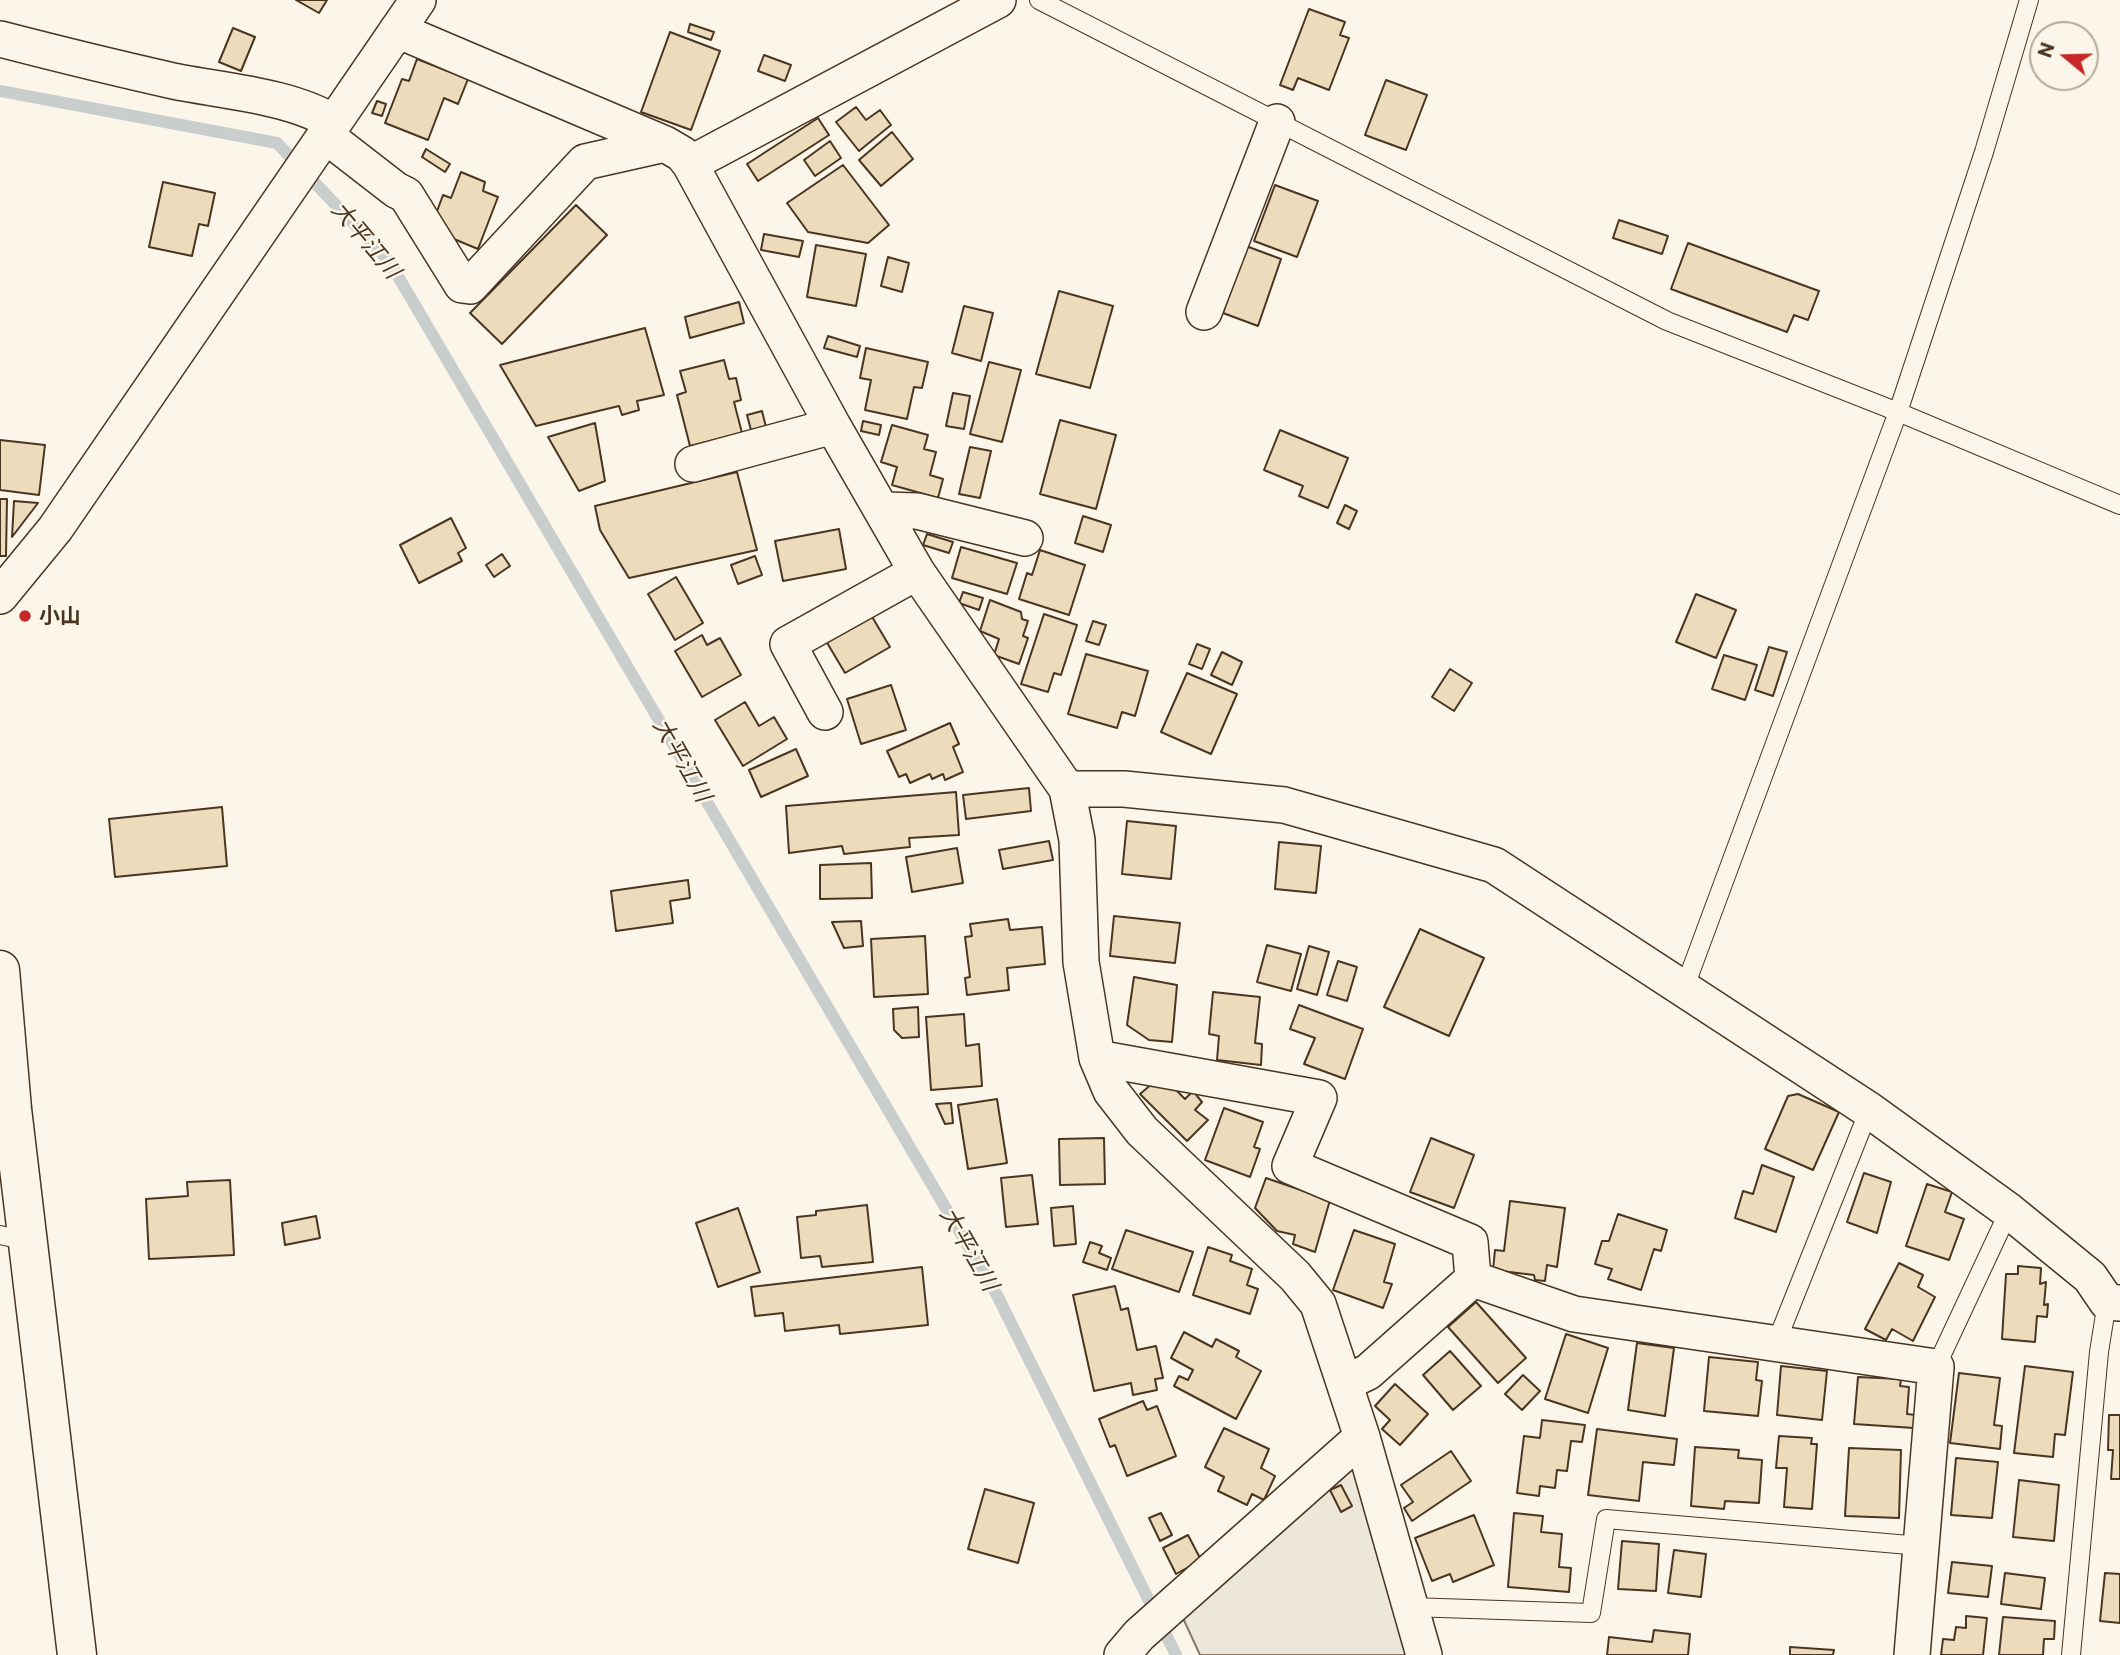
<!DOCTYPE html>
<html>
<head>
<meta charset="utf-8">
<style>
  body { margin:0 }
  #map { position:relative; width:2120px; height:1655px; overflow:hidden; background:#fbf6e9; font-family:Commissioner,sans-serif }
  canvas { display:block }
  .north { position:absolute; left:2029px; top:21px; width:70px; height:70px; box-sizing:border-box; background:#fbf6e9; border:2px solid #b4a999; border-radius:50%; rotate:289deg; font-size:19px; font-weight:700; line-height:28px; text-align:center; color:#4a3520 }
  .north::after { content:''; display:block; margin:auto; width:24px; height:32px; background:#c62828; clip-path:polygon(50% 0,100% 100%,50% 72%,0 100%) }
</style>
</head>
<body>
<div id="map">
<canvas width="2120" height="1655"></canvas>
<div class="north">N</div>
</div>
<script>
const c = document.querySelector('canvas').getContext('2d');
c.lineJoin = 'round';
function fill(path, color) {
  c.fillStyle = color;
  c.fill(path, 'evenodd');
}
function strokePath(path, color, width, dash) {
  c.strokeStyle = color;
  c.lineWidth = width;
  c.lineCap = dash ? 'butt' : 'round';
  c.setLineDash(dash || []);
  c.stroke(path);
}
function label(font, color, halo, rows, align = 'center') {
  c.font = font + ' Commissioner,"Noto Sans JP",sans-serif';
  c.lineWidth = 5;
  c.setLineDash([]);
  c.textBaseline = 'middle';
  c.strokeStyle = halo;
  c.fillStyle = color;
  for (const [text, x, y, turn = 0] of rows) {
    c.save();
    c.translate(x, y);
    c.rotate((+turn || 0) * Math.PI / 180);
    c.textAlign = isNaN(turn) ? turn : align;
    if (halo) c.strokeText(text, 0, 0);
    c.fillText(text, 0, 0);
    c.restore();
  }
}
const parking = new Path2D(`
  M1355 1462 1408 1655H1200L1182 1616Z`);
fill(parking, '#ede7d9');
strokePath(parking, '#887966', 2);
strokePath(new Path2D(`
  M0 91 277 143 389 261 998 1297 1176 1655`), '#c9cecd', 12);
const building = new Path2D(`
  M296 0H327L319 13Z
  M1309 9 1345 22 1340 35 1349 38 1329 90 1298 78 1293 90 1280 85Z
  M690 24 714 32 711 40 688 32Z
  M233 28 255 37 241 71 219 62Z
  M670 32 720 51 691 130 641 112Z
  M764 55 791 65 785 81 758 71Z
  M417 59 468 79 458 104 444 98 428 140 385 123 402 79 409 81Z
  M1386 80 1427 95 1406 150 1365 135Z
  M377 101 386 104 382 116 372 113Z
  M856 107 866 120 880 110 891 125 859 151 836 122Z
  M818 118 829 135 758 181 747 164Z
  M892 132 913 159 881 186 859 160Z
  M830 141 841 158 815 176 804 160Z
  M426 149 450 164 445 172 422 157Z
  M843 165 889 225 868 243 808 232 787 203Z
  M461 172 485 182 483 191 498 197 478 249 449 237 436 214 443 195 451 198Z
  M163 182 215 193 208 226 199 224 192 256 149 247Z
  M1275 185 1318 201 1297 257 1254 241Z
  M576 205 607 235 502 344 470 313Z
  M1619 220 1668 236 1662 254 1613 238Z
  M764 234 803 241 799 257 761 250Z
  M1688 243 1819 291 1808 320 1794 315 1787 332 1671 289Z
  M816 245 866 254 856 306 807 297Z
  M1246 246 1281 259 1258 326 1223 313Z
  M888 257 909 263 902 292 881 286Z
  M1059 291 1113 306 1090 388 1036 374Z
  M739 302 744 323 690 338 685 317Z
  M964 306 993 313 981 361 952 353Z
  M645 328 664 395 637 401 639 410 622 415 619 406 536 426 500 365Z
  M828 336 860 346 857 357 824 348Z
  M866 348 928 362 922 388 914 387 907 419 865 410 871 380 860 378Z
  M724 360 729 379 736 378 741 400 734 402 742 433 690 446 677 395 686 392 680 371Z
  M989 362 1021 370 1002 442 970 434Z
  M953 393 970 396 964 429 946 426Z
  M762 411 766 427 751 430 747 415Z
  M1060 420 1116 435 1096 509 1040 494Z
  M863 421 881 425 879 435 861 431Z
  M595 423 605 481 579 491 548 437Z
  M892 425 928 435 924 449 936 452 930 475 943 479 938 498 892 485 897 467 881 462Z
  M1280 430 1348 458 1328 508 1299 496 1303 486 1264 470Z
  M0 440 45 445 39 495 0 490Z
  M970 447 991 451 980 498 959 494Z
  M737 472 757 550 629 578 600 530 595 506Z
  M0 499H7L6 556H0Z
  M14 501 38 503 12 537Z
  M1345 505 1357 511 1349 529 1337 523Z
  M1083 516 1111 525 1103 552 1075 543Z
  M451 518 466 548 458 553 462 561 419 583 400 545Z
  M839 529 846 569 783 581 775 541Z
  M927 534 953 542 949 553 923 545Z
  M961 547 1017 563 1007 594 952 578Z
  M1040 550 1085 565 1069 615 1019 599 1027 573 1032 575Z
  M502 554 510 566 494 577 486 565Z
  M755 556 762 575 738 584 731 565Z
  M676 577 703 623 675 640 648 594Z
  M963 592 983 598 979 610 959 603Z
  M1696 594 1736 610 1716 658 1676 642Z
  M990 600 1021 612 1022 619 1028 621 1023 636 1028 638 1019 664 994 655 999 639 980 631Z
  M1044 614 1077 625 1061 675 1054 673 1048 692 1021 684Z
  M871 615 890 647 845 673 826 641Z
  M1093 621 1106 625 1099 645 1086 641Z
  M702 635 707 645 720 638 741 675 702 697 675 651Z
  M1197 644 1210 649 1202 669 1189 664Z
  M1769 647 1787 652 1773 696 1755 690Z
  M1222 652 1242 662 1232 685 1211 675Z
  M1086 654 1148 671 1135 716 1122 712 1117 728 1068 714Z
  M1724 655 1757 665 1745 700 1712 689Z
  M1450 669 1472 683 1454 711 1432 697Z
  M1187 673 1237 694 1211 754 1161 732Z
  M891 685 906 730 861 744 847 699Z
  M745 702 759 726 774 717 787 739 743 766 715 720Z
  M950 723 959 744 953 747 963 772 945 780 943 774 932 779 930 774 910 783 906 774 899 777 887 751Z
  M796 749 808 776 761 797 749 770Z
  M1029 788 1031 811 966 819 963 795Z
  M956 792 959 835 909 838 910 847 844 854 842 846 789 853 786 806Z
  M222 807 227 866 115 877 109 819Z
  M1127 821 1176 826 1171 879 1122 874Z
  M1049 841 1053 860 1003 869 999 850Z
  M1279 842 1321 846 1316 893 1275 889Z
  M957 848 963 883 912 892 906 857Z
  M871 863 872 898 820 899V865Z
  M688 880 690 898 670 901 673 923 616 931 611 891Z
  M1114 916 1180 923 1175 963 1110 956Z
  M1008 919 1010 930 1042 927 1045 964 1007 968 1009 990 967 995 965 978 970 977 965 937 972 936 970 924Z
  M861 921 863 946 844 948 832 922Z
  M1420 929 1484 958 1449 1036 1384 1007Z
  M925 936 928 994 874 997 871 939Z
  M1267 945 1301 954 1291 991 1257 982Z
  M1309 946 1329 952 1317 995 1297 989Z
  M1338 961 1357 967 1347 1001 1327 995Z
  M1134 977 1177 985 1172 1042 1149 1040 1127 1025Z
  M1213 992 1260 997 1255 1043 1262 1044 1261 1065 1217 1060 1219 1036 1209 1034Z
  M1299 1005 1363 1029 1345 1079 1304 1064 1315 1038 1290 1029Z
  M918 1007 919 1037 902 1038 894 1030 893 1009Z
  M964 1014 966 1046 979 1044 982 1086 931 1090 926 1017Z
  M1153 1083 1174 1088 1185 1099 1193 1091 1202 1102 1195 1110 1208 1120 1187 1141 1140 1094Z
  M1798 1094 1839 1112 1813 1170 1765 1149 1788 1096Z
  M997 1099 1007 1163 968 1169 958 1105Z
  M951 1103 953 1123 945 1124 936 1104Z
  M1224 1108 1263 1122 1254 1147 1260 1149 1250 1177 1205 1160Z
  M1104 1138 1105 1184 1060 1185 1059 1139Z
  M1431 1138 1474 1155 1454 1208 1410 1192Z
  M1762 1165 1794 1177 1776 1232 1735 1218 1743 1191 1753 1194Z
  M1864 1173 1891 1182 1877 1233 1847 1222Z
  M1032 1175 1038 1224 1006 1227 1001 1178Z
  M1266 1178 1330 1200 1315 1252 1293 1244 1295 1235 1277 1231 1255 1208Z
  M230 1180 234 1255 149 1259 146 1199 188 1196 187 1182Z
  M1927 1184 1952 1192 1945 1212 1964 1219 1949 1260 1906 1246Z
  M1510 1201 1565 1208 1557 1267 1547 1265 1545 1281 1535 1280 1534 1275 1493 1270 1495 1250 1504 1251Z
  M867 1205 873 1262 822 1267 820 1256 801 1258 797 1217 816 1215V1211Z
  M1073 1206 1076 1244 1054 1246 1051 1208Z
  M738 1208 760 1272 718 1287 696 1223Z
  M1618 1214 1667 1230 1661 1251 1654 1249 1641 1290 1608 1279 1612 1269 1595 1264 1602 1241H1609Z
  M316 1216 320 1238 285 1245 282 1223Z
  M1126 1230 1193 1252 1179 1292 1112 1269Z
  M1354 1230 1395 1244 1384 1282 1392 1284 1383 1308 1333 1290Z
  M1090 1242 1102 1246 1099 1253 1111 1258 1107 1270 1083 1262Z
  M1208 1247 1232 1255 1230 1261 1252 1269 1247 1285 1258 1289 1250 1314 1193 1295Z
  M1899 1263 1923 1275 1918 1287 1935 1297 1913 1341 1892 1329 1886 1340 1865 1329Z
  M2018 1266 2041 1268 2040 1284 2046 1282 2044 1305 2048 1304 2047 1317 2037 1316 2035 1342 2002 1339 2006 1274H2018Z
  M922 1267 928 1325 840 1334 839 1325 785 1331 783 1313 755 1316 751 1287Z
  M1115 1286 1121 1310 1128 1308 1137 1350 1156 1346 1163 1378 1155 1379 1157 1390 1133 1395 1131 1383 1094 1391 1073 1295Z
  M1476 1302 1526 1358 1498 1383 1448 1327Z
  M1184 1332 1212 1347 1216 1339 1239 1351 1236 1357 1261 1371 1236 1419 1174 1386 1179 1376 1188 1380 1193 1370 1171 1358Z
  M1566 1334 1608 1348 1588 1413 1545 1399Z
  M1637 1343 1674 1348 1665 1416 1628 1410Z
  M1450 1351 1481 1386 1453 1410 1423 1375Z
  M1709 1357 1758 1362 1756 1380 1762 1381 1758 1416 1704 1411Z
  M1781 1366 1827 1371 1822 1420 1777 1415Z
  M2025 1366 2073 1372 2065 1435 2055 1434 2053 1457 2014 1453Z
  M1959 1373 2000 1378 1994 1425 2002 1426 2000 1449 1950 1443Z
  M1523 1375 1540 1391 1522 1410 1505 1394Z
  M1858 1377 1901 1379 1900 1386 1909 1387 1907 1414 1915 1415 1914 1428 1854 1424Z
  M1395 1384 1428 1414 1400 1445 1382 1429 1390 1420 1375 1406Z
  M1143 1401 1147 1410 1157 1406 1176 1456 1127 1476 1115 1445 1110 1447 1099 1419Z
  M2109 1415H2120V1479H2111L2113 1450H2108Z
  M1542 1420 1585 1425 1582 1442 1571 1441 1567 1471 1557 1470 1555 1488 1540 1486 1539 1496 1517 1493 1524 1436 1540 1438Z
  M1224 1428 1269 1449 1261 1468 1275 1476 1264 1500 1252 1494 1247 1505 1218 1491 1224 1477 1205 1467Z
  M1597 1429 1677 1439 1674 1465 1643 1462 1639 1501 1588 1495Z
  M1779 1436 1812 1438 1811 1444H1817L1812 1509 1784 1507 1787 1468H1776Z
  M1695 1447 1739 1450 1738 1458 1762 1460 1759 1503 1725 1501 1724 1509 1691 1506Z
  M1849 1448 1901 1450 1899 1518 1845 1516Z
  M1451 1451 1471 1481 1412 1521 1404 1508 1413 1502 1401 1485Z
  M1956 1458 1998 1462 1992 1518 1951 1515Z
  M2019 1480 2059 1485 2054 1541 2013 1537Z
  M1341 1485 1352 1506 1341 1512 1330 1490Z
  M985 1489 1034 1503 1018 1563 968 1549Z
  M1161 1513 1172 1535 1160 1541 1149 1518Z
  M1514 1513 1543 1516 1541 1532 1562 1534 1559 1567 1571 1568 1569 1592 1508 1587Z
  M1474 1515 1494 1565 1453 1582 1450 1574 1432 1581 1415 1538Z
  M1188 1535 1201 1560 1176 1574 1163 1548Z
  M1622 1541 1659 1544 1656 1591 1618 1589Z
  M1674 1550 1706 1554 1701 1597 1668 1593Z
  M1952 1562 1992 1566 1988 1597 1948 1593Z
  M2005 1573 2045 1578 2041 1609 2001 1604Z
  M2105 1573 2120 1574V1623L2100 1621Z
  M1966 1616 1987 1618 1983 1655H1941L1943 1639 1954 1640 1956 1627 1966 1628Z
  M2003 1617 2055 1621 2054 1639H2044L2043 1655H1999Z
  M1654 1630 1690 1634 1688 1655H1607L1609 1637 1652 1642Z
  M1790 1647 1834 1650 1833 1655H1790Z`);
fill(building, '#ecdcbc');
strokePath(building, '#4a3520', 2);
const service = new Path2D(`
  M1039 0 1667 321 1898 412 2120 505
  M1684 989 1898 412 1984 152 2029 0
  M0 1235 28 1241
  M1776 1343 1869 1110
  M1936 1367 2009 1211
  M1410 1607 1591 1613 1606 1519 1921 1546
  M2071 1655 2099 1352 2107 1302`);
const minor = new Path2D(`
  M397 30 665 144 682 154 690 164 833 426 917 572 1067 789 1077 840 1081 962 1097 1058 1111 1091 1142 1131 1295 1276 1318 1304 1362 1437 1424 1655
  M0 39C58 54 115 68 173 81 222 91 293 96 334 123
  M325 135 396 190 406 195 462 285 470 286 585 162 665 144
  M690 164 998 0
  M1204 312 1277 122
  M693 464 833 426
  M884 510 917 511 1025 538
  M0 596 55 529 418 0
  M825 712 788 644 917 572
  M1067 789H1124L1284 805 1494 865 1869 1110 2009 1211 2090 1277 2107 1302 2120 1303
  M1097 1058 1319 1098 1290 1166 1470 1242 1473 1279 1574 1314 1936 1367 1912 1655
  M1345 1383 1368 1372 1473 1279
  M1122 1655 1139 1635 1362 1437`);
const tertiary = new Path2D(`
  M0 970 12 1109 77 1655`);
strokePath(service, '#4a3520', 20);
strokePath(minor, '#4a3520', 38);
strokePath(tertiary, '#4a3520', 41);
strokePath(service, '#fbf6e9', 18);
strokePath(minor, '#fbf6e9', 35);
strokePath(tertiary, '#fbf6e9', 38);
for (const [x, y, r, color] of [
  [25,616,7,"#c62828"]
]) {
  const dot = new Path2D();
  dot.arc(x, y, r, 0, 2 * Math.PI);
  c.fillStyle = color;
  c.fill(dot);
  strokePath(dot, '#fbf6e9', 2.5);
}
label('bold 21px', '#4a3520', '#fbf6e9', [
  ["小山",39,616]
], 'left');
label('italic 23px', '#4a3520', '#fbf6e9', [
  ["大平江川",366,240,50],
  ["大平江川",682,760,60],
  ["大平江川",969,1249,60]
]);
</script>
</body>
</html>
